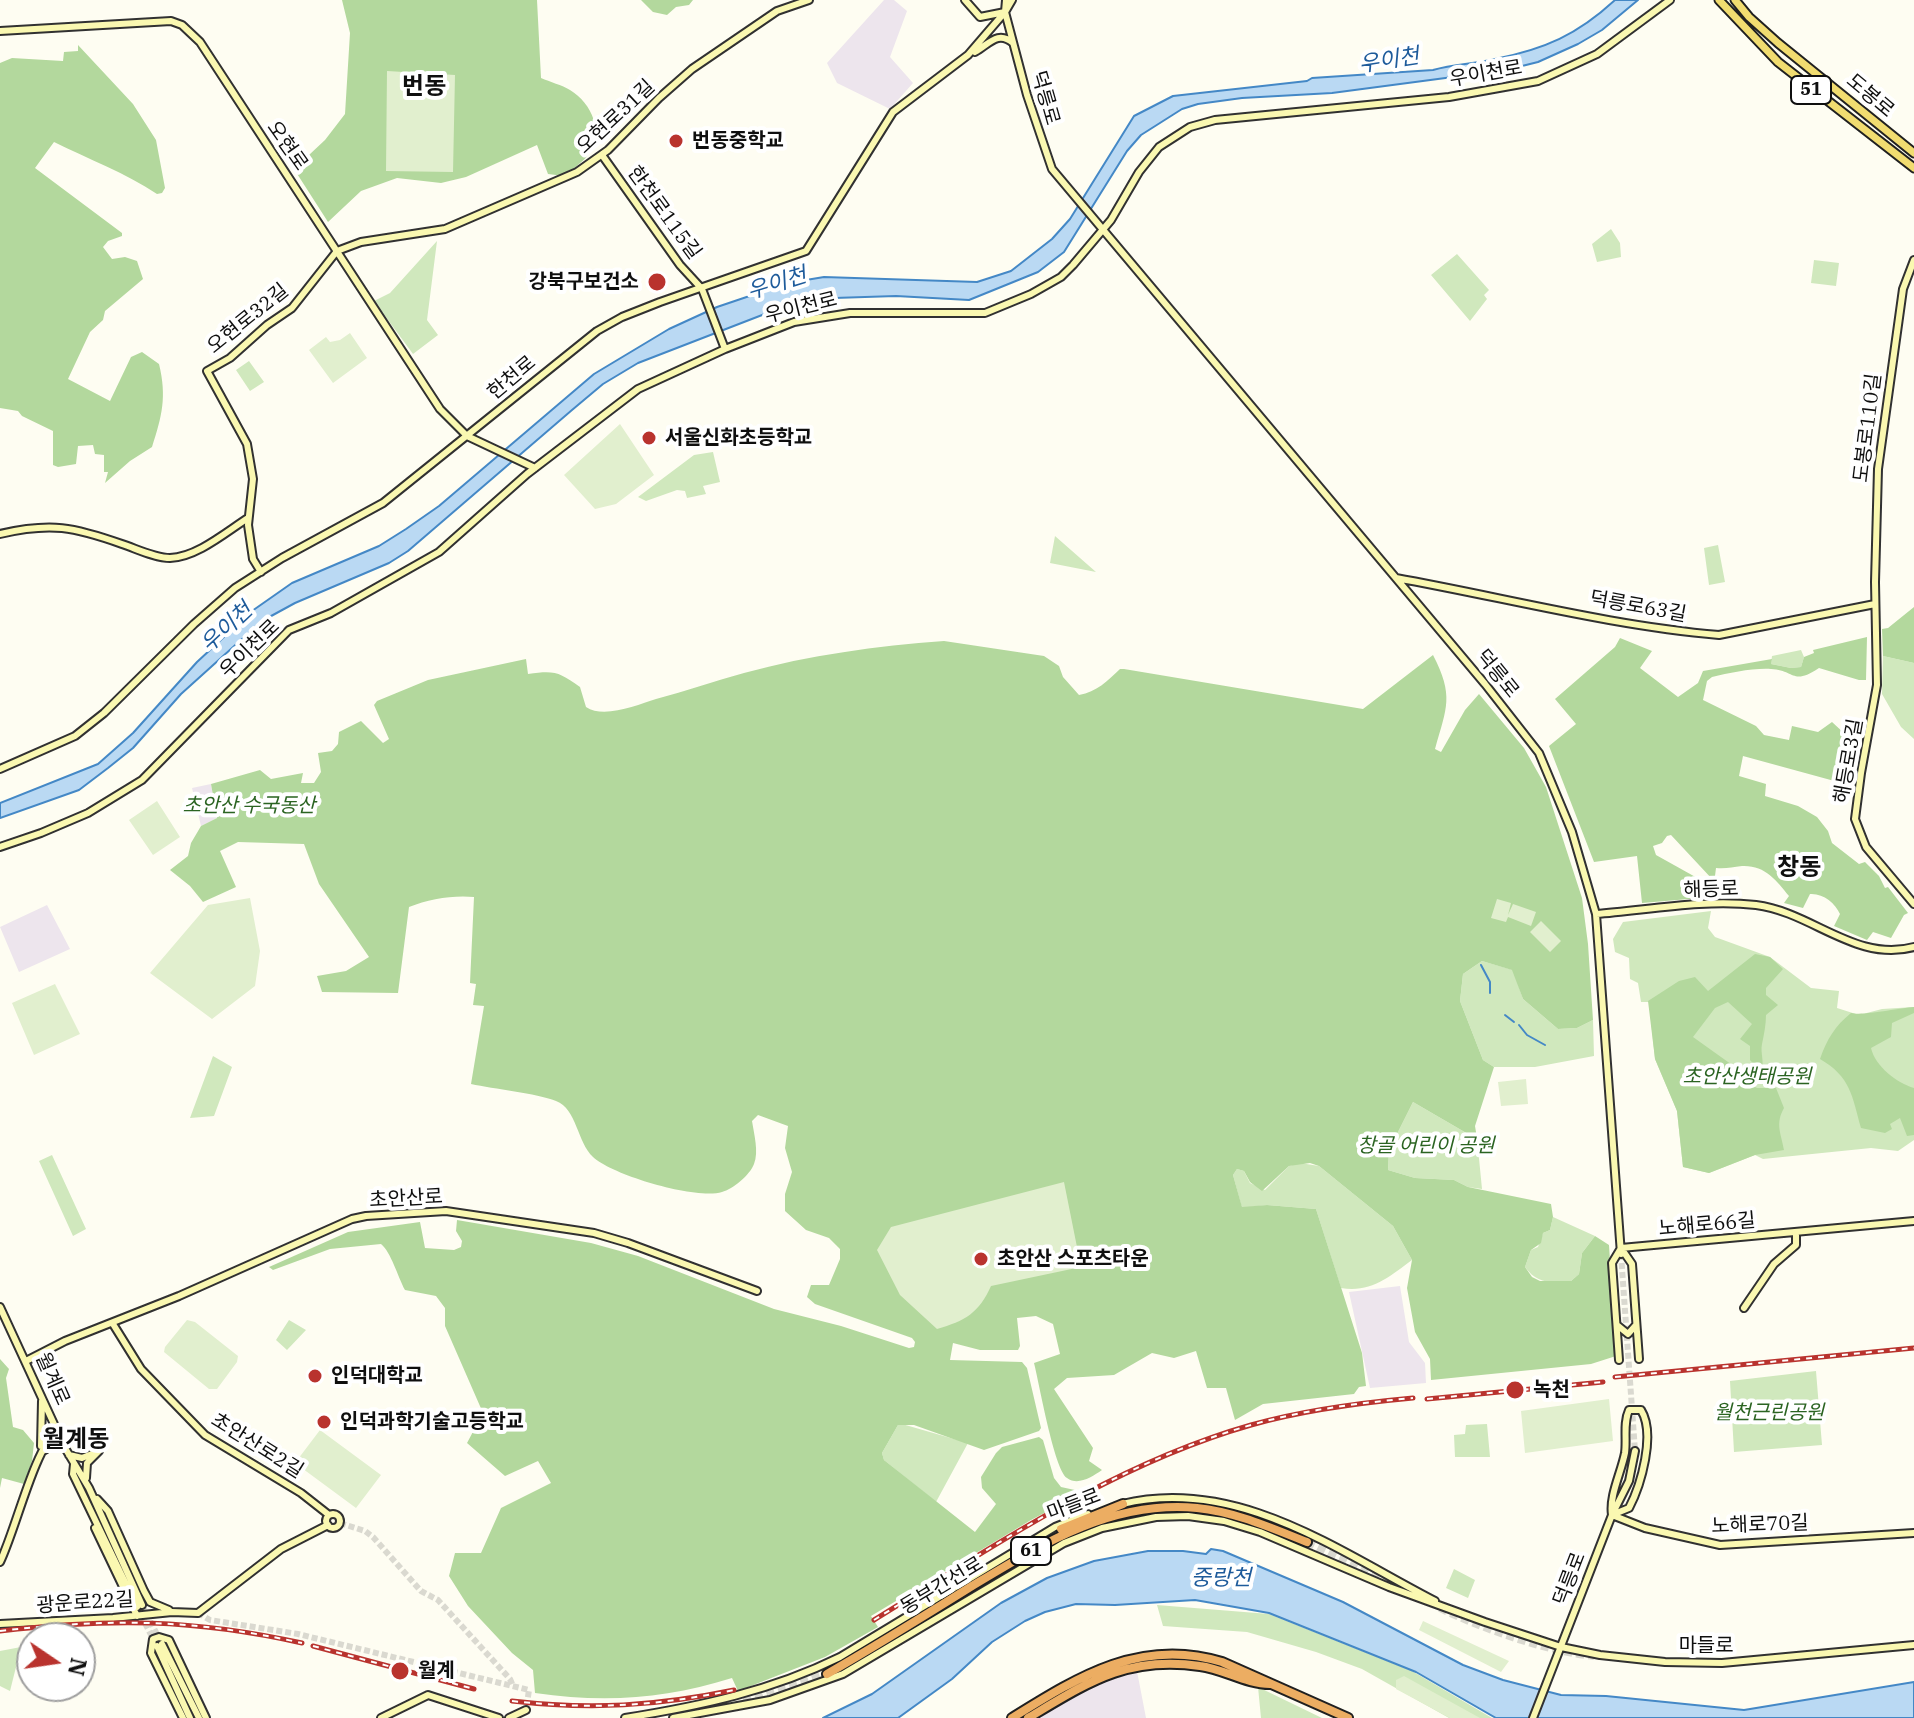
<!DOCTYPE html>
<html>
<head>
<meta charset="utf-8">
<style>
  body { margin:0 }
  #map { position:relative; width:1914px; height:1718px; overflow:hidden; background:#fefdf2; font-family:"IBM Plex Serif",serif }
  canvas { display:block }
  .north { position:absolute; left:16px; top:1622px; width:80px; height:80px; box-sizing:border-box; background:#fff; border:2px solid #9f9f9f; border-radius:50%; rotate:103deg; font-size:22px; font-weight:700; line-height:32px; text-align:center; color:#0f0f0f }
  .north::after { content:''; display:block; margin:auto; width:28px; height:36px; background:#b9332e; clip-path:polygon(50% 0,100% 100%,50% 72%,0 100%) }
</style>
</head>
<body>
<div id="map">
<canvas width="1914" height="1718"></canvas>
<div class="north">N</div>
</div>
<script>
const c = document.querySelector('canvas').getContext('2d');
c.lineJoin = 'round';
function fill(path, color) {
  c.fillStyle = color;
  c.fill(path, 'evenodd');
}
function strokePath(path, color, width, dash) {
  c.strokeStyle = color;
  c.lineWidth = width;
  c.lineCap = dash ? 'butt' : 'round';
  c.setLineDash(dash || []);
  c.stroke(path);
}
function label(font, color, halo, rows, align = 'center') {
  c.font = font + ' "IBM Plex Serif","Noto Sans KR",serif';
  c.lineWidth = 8;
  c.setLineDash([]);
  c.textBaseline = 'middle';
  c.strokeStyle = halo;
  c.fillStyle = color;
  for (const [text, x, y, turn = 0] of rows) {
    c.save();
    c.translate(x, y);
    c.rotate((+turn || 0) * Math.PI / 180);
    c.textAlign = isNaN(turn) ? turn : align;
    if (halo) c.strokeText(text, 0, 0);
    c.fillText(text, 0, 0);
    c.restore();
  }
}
fill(new Path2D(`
  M884 0H894L907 11 890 57 913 83 890 109 837 83 827 63Z
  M211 784 217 818 201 826 192 788Z
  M47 905 70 949 19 972 0 927Z
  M1400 1286 1409 1342 1425 1363 1426 1383 1370 1388 1349 1292Z
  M1136 1666 1146 1718H1027L1111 1668Z`), '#ede5ed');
fill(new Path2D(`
  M1611 229 1620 243 1621 257 1597 262 1592 244Z
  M437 241 427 320 438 335 413 354 374 301 390 293Z
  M1457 254 1489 290 1484 295 1487 299 1470 321 1431 275Z
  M1814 260 1839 263 1836 286 1811 283Z
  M249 361 264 382 250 391 236 370Z
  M713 452 720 482 703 486 706 494 687 498 685 491 677 490 646 501 638 497 694 455Z
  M1055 536 1096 572 1050 563Z
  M1718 545 1725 582 1709 585 1704 548Z
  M1801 650 1804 657 1801 667 1791 668 1771 664 1772 656Z
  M1883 656 1914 663V739L1901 727 1882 694Z
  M1711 911 1708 928 1715 937 1770 957 1811 988 1839 991 1837 1008 1859 1015 1882 1009 1914 1007V1140L1898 1151 1871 1148 1763 1159 1755 1155 1709 1173 1683 1167 1677 1111 1655 1059 1649 1002H1641L1638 983 1630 979 1629 958 1615 952 1613 939 1623 922Z
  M1482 961 1513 970 1523 999 1558 1029 1577 1028 1593 1020 1594 1056 1535 1067H1494L1483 1060 1460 1001 1463 974Z
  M213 1056 232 1067 214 1116 190 1118Z
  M1413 1102 1468 1134V1138H1477L1482 1189 1468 1187 1454 1180 1415 1178 1388 1170 1389 1150Z
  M52 1155 86 1229 73 1236 39 1161Z
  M1300 1163 1319 1166 1393 1226 1412 1260C1389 1277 1371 1293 1341 1288L1316 1209 1267 1205 1242 1208 1233 1175 1237 1169 1244 1171 1250 1183 1265 1190 1289 1166Z
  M1553 1217 1595 1236 1582 1253 1579 1274 1571 1281C1551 1283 1537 1284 1525 1267L1531 1250 1538 1247 1543 1233 1550 1230Z
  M289 1320 306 1330 287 1350 276 1340Z
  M1816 1371 1822 1445 1734 1452 1730 1381Z
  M902 1424 968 1443 936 1502 884 1460 882 1453 898 1425Z
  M1487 1424 1490 1457H1455L1454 1435 1465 1434 1466 1425Z
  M1454 1569 1475 1580 1468 1598 1446 1588Z
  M1157 1605 1269 1614 1412 1671 1492 1718H1449L1362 1669 1316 1652 1247 1632 1163 1626Z
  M21 1647 10 1691 0 1686V1651Z
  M1258 1687 1322 1718H1261Z`), '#d0e8bd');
fill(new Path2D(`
  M342 0H537L541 78C550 82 562 85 570 90 592 103 605 134 588 155 582 163 572 169 564 176L548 174 537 145 466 177 441 183 397 178 361 191 328 222 294 169 325 140 345 114 350 33Z
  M641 0H693L689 5 676 7 667 15 653 12Z
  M78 45 133 104 156 140 165 188 162 193 157 194C126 173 88 159 54 142L35 168 122 233V236L108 241 103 247 112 259 125 257 137 261 143 279 105 311 103 320 90 332 68 379 110 401 131 357 142 352 159 364C167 397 162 416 152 447L130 461 105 483 108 472H104V455L95 454 93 445 78 446 76 464 58 467 53 465V431L22 416 18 411 0 408V63L12 58 63 61 64 52 78 51Z
  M1914 607V663L1883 656 1882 629 1888 628Z
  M1867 637 1866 680H1859L1819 668C1792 686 1795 670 1771 669 1752 668 1730 673 1712 677L1707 681 1703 700 1756 726 1764 735 1789 740 1792 726 1818 732 1832 722 1845 734C1844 745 1842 756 1854 761L1849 785 1743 756 1739 776 1766 784 1765 796 1798 806 1817 817 1828 831 1832 843 1859 864 1865 862 1879 876 1885 888 1888 887 1908 913 1904 915 1891 938 1873 932 1867 940 1834 926 1840 914C1835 903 1823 893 1810 894L1803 908 1784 903 1789 896C1776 880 1765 865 1742 866 1732 867 1726 869 1716 868L1715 876 1730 895 1718 896 1713 880 1671 835 1667 836 1662 843 1653 846 1656 855 1708 884 1712 897 1642 903 1637 856 1594 862 1549 746 1576 724 1555 699 1615 647 1620 638 1652 651 1640 668 1678 697 1698 683 1703 671 1772 659 1771 664 1791 668 1801 667 1804 657 1814 653 1813 650Z
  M944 641 1044 656 1059 666 1063 677 1079 695C1097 692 1107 681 1120 669H1124L1363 709 1433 655C1454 696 1447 707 1435 749L1441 752 1465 710 1479 694 1524 748 1546 787 1582 898 1588 944 1593 1020 1577 1028 1558 1029 1523 999 1512 970 1482 961 1463 974 1460 1001 1483 1060 1494 1067 1475 1126 1477 1138H1467L1468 1134 1413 1102 1389 1150 1388 1170 1415 1178 1454 1180 1468 1187 1551 1204 1553 1217 1550 1230 1543 1233 1541 1243 1531 1250 1525 1267 1532 1277 1540 1281H1571L1579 1274 1582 1253 1595 1236 1609 1245 1616 1356 1591 1364 1431 1380 1430 1359 1415 1332 1407 1288 1412 1260 1393 1226 1319 1166 1310 1163 1289 1166 1262 1191 1250 1182 1244 1171 1237 1169 1233 1175 1242 1207 1267 1205 1316 1209 1362 1353 1366 1386 1359 1387 1354 1394 1263 1404 1235 1420 1226 1388H1207L1196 1351 1174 1358 1152 1353 1114 1375 1067 1378 1054 1389 1093 1448 1089 1461 1102 1470C1092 1477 1078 1486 1067 1478 1054 1469 1039 1382 1034 1363L1060 1354 1053 1324 1036 1316 1017 1318 1020 1346 1018 1350H980L953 1343 950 1360 1022 1362 1027 1368 1041 1428 1039 1431 984 1450 914 1425H898L882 1453 884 1460 975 1532 996 1504 982 1488 981 1477 996 1453 1002 1447 1039 1437 1043 1440 1054 1478 1061 1487 1084 1492 1031 1520 871 1616 878 1627 825 1657 738 1691 732 1678C665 1699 605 1703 535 1693L533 1670 512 1653 468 1606 449 1576 455 1553H481L501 1508 551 1483 538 1461 505 1476 467 1443 483 1413 445 1326V1308L436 1296 405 1290C398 1277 391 1252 381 1244L330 1249 273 1270 269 1267 348 1232 420 1222 425 1248 454 1250 461 1247 462 1241 456 1231 457 1220 591 1243 638 1256 774 1309 841 1326 909 1348 914 1347 915 1342 912 1338 815 1304 807 1297 811 1285H829L840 1259V1249L829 1238 806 1230 785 1211V1194L792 1172 785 1148 788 1126 758 1115 752 1121C754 1134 759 1152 754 1164 750 1175 733 1189 722 1192 696 1200 612 1175 593 1157 577 1142 577 1109 556 1101 536 1093 494 1089 471 1084L484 1006 473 1005 476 984 470 983 474 897C453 895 429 899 409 907L398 993 322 992 317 976 346 971 369 957 319 884 304 844 238 842 220 851 236 887 203 902 190 886 170 870 188 856 191 843 201 826 217 818 211 784 260 770 271 779 303 773 301 783H314L321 772 318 753 332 751 338 744 339 732 361 721 383 743 389 739 374 705 377 701 428 680 526 659 528 674C555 670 559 672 580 687L586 707C604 719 637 705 656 699 686 691 715 681 744 673 810 655 876 646 944 641Z
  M1755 954 1770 957 1783 969 1766 988V995L1778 1005 1766 1015C1766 1025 1764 1034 1762 1044 1760 1054 1765 1061 1761 1072L1750 1060V1046L1740 1039 1752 1024 1728 1002 1715 1008 1693 1037 1735 1067 1741 1079 1757 1088H1776L1784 1108C1775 1124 1781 1133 1784 1150L1755 1155 1709 1173 1683 1167 1677 1111 1655 1059 1648 1001 1679 981 1695 977 1708 991Z
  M1914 1007V1013L1892 1023 1891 1037 1871 1048C1875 1066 1897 1083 1914 1088V1135L1907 1136 1900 1118 1890 1124 1892 1129 1885 1133 1861 1128C1852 1096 1851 1077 1820 1059 1827 1039 1835 1026 1851 1013 1864 1016 1898 1008 1914 1007Z
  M0 1359 9 1369 6 1378 13 1427 23 1430 34 1443 32 1461 24 1484 2 1478 0 1488Z`), '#b3d89d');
fill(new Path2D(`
  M387 71 455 75 453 172 386 171Z
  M350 333 367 358 333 383 309 350 326 337 330 342 340 340Z
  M620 424 654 475 616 504 595 509 564 475Z
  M157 801 180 837 153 855 129 820Z
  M250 898 260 951 255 986 212 1019 150 973 208 905Z
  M1497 899 1511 903 1508 915 1513 904 1536 912 1531 926 1508 917 1506 922 1491 918Z
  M1541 921 1561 941 1550 952 1530 932Z
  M55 984 80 1034 34 1055 12 1003Z
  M1526 1079 1528 1104 1501 1106 1498 1082Z
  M1064 1182 1081 1267 991 1286C979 1313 965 1321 937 1329L900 1295 877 1250 891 1227Z
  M187 1320 195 1322 238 1356 237 1362 217 1389H209L164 1352 165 1347Z
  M1609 1399 1613 1441 1525 1453 1521 1411Z
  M320 1430 381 1475 356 1508 295 1463Z
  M1423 1621 1509 1661 1501 1672 1419 1630Z
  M1404 1676 1480 1718H1450L1396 1689V1680Z`), '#e1efce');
const water = new Path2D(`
  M1615 0H1638L1602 30 1578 44 1538 62 1506 70 1332 93 1242 98 1198 104 1182 109 1141 135 1127 151 1064 252 1038 272 969 300 896 296 834 298 788 305 638 363 603 384 572 410 408 551 389 563 295 603 262 621 181 694 133 748 108 768 79 790 0 818V803L98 764 133 733 197 662 252 611 292 583 379 546 406 529 439 506 594 374 669 329 717 307 788 283 824 277 977 282 1011 271 1052 239 1070 219 1134 116 1173 96 1307 81 1312 78 1433 70C1454 64 1474 64 1495 59 1545 49 1577 35 1615 0Z
  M1211 1549 1223 1551 1343 1602 1463 1665 1503 1680 1561 1695 1606 1696 1744 1710 1914 1682V1718H1496L1416 1672 1269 1613 1195 1600 1115 1605 1076 1604 1045 1612 1025 1621 992 1642 952 1679 898 1718H823L872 1694 1001 1603 1047 1578 1094 1561 1148 1551H1183L1206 1554Z`);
fill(water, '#bad9f3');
strokePath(water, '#4488c6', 2);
strokePath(new Path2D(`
  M1481 965 1490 982V993
  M1505 1015 1514 1022
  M1519 1025 1527 1035 1545 1045`), '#4488c6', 2);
strokePath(new Path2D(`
  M1621 1254 1635 1451
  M340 1523 365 1531 373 1537 421 1591 438 1600 510 1679 513 1686
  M142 1605 160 1640
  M137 1607 155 1643
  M198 1613 210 1620 298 1634 529 1690 526 1710`), '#dad9d0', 6, [6, 3]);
strokePath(new Path2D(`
  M1307 1542 1410 1592
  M1440 1608C1481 1628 1549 1652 1594 1656
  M744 1702 827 1674`), '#dad9d0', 8, [8, 4]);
const secondary = new Path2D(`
  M965 0 980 17 1005 12
  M1006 0 1005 12 1027 95 1052 169 1485 684 1539 753 1572 832 1596 914 1621 1254
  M0 31 171 21 182 25 200 42 440 409 467 436 535 468
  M975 52C989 44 998 30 1013 43
  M602 155 680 265 702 289 725 349
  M1914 260 1903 289 1878 469 1875 582 1877 685 1861 773 1855 819 1866 847 1914 904
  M0 534C51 522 74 527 122 544 137 549 155 558 170 558 197 557 226 532 248 518
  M261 572 253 559 248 525 253 479 247 444 207 371 230 358 267 325 292 308 337 251 361 242 445 229 577 172 608 150 659 98 692 69 777 11 809 0
  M1396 578C1502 597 1612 626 1719 635L1875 604
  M0 769 75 736 104 713 194 624 235 588 282 558 383 503 597 331 622 317 660 302 806 251 893 112 968 55 1005 12 1012 0
  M0 847 41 833 88 813 142 780 289 630 331 613 439 552 527 474 638 389 725 349 794 322 850 313H985L1031 294 1061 277 1073 265 1111 220 1139 172 1159 147 1190 127 1215 120 1449 97 1538 81 1597 54 1670 0
  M1596 914C1648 910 1704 899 1756 905 1812 912 1856 963 1914 947
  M1621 1248 1914 1221
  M1621 1248 1632 1264 1639 1359
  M0 1307 65 1448 89 1488 142 1605
  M1744 1308 1774 1264 1796 1245V1233
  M113 1324 141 1369 205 1435 301 1493 329 1515
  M1617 1325 1628 1334 1636 1325
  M1619 1360 1612 1263 1621 1248
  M26 1361 65 1341 179 1296 352 1219 366 1216 446 1211 594 1233 628 1243 757 1291
  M1629 1410H1641C1656 1434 1641 1485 1629 1508L1612 1515C1609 1496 1621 1473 1625 1453 1627 1439 1623 1423 1629 1410Z
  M41 1446 42 1401
  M43 1451 53 1445 65 1448
  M69 1455 82 1458 92 1454
  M74 1464 73 1474 137 1607
  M86 1478 87 1463 99 1451
  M97 1499 108 1511 144 1591 150 1602 169 1610
  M1122 1504C1237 1476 1338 1551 1435 1601
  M326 1521a7 7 0 1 1 14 0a7 7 0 1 1-14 0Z
  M1612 1515 1645 1528 1720 1545 1914 1533
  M95 1528 137 1616
  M0 1562C16 1529 34 1450 57 1430
  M0 1624 113 1618 172 1612 198 1613 281 1549 328 1525
  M162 1644 199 1718
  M157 1646 190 1718
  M183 1718 151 1653 153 1639 159 1637 169 1640 206 1718
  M381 1718 428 1695 499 1718
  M509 1718 526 1710
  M625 1718C700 1706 771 1691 840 1657L1055 1527 1088 1514
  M673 1718 770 1700 843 1674 1064 1543 1102 1528 1156 1517 1188 1516 1224 1521 1260 1532 1389 1587 1485 1622 1561 1647 1600 1655 1665 1662 1722 1663 1914 1645
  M1533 1718 1612 1515 1629 1481 1635 1451`);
const primary = new Path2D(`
  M1719 0 1778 62 1914 168
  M1735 0 1749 17 1778 43 1914 153`);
const highway = new Path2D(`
  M1061 1529 1123 1504
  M827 1674C876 1646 924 1616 972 1586 1042 1544 1112 1500 1197 1508 1236 1512 1271 1528 1307 1542
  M1012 1718C1078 1677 1141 1637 1222 1662L1348 1718
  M1028 1718C1087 1683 1127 1655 1200 1666 1224 1669 1246 1684 1270 1684`);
strokePath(secondary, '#313131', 10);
strokePath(primary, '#202020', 11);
strokePath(highway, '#202020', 12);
strokePath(secondary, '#faf8b1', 6);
strokePath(primary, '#f1dc70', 7);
strokePath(highway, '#ecad62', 8);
const rail = new Path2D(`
  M1615 1377 1914 1348
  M1427 1399 1603 1382
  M874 1620C994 1546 1114 1464 1251 1425 1304 1410 1358 1403 1413 1398
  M0 1631C111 1618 193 1619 302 1643
  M313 1646 474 1689
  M512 1701C591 1710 657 1706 734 1690`);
strokePath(rail, '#b9332e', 5);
strokePath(rail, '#fff', 2, [6]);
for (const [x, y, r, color] of [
  [676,141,8,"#b9332e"],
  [657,282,10,"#b9332e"],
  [649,438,8,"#b9332e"],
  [981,1259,8,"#b9332e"],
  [315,1376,8,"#b9332e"],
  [1515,1390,10,"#b9332e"],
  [324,1422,8,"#b9332e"],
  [400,1671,10,"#b9332e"]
]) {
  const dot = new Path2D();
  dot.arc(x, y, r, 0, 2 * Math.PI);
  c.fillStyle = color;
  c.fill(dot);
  strokePath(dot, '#fff', 3);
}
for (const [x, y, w] of [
  [1811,90,40],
  [1031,1551,40]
]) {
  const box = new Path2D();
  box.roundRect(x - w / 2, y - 14, w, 28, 6);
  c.fillStyle = '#fff';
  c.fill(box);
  strokePath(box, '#0f0f0f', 2);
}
label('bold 18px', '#0f0f0f', null, [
  ["51",1811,90],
  ["61",1031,1551]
]);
label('20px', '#0f0f0f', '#fff', [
  ["우이천로",1486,74,-10],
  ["도봉로",1870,96,40],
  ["덕릉로",1045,98,74],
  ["오현로31길",616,117,-43],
  ["오현로",287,146,55],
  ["한천로115길",664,213,54],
  ["우이천로",801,308,-14],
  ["오현로32길",248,319,-39],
  ["한천로",512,378,-40],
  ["도봉로110길",1868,428,-83],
  ["덕릉로63길",1638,607,10],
  ["우이천로",250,649,-44],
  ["덕릉로",1497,674,51],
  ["해등로3길",1849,761,-80],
  ["해등로",1711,890,-2],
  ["초안산로",406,1199,-3],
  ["노해로66길",1707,1225,-5],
  ["월계로",52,1379,66],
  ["초안산로2길",257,1446,32],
  ["마들로",1074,1505,-21],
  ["노해로70길",1760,1525,-2],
  ["덕릉로",1570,1579,-69],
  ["동부간선로",942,1586,-31],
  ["광운로22길",85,1603,-4],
  ["마들로",1706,1646]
]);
label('bold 20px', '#0f0f0f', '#fff', [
  ["번동중학교",692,141],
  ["강북구보건소",639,282,"right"],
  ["서울신화초등학교",665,438],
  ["초안산 스포츠타운",997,1259],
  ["인덕대학교",331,1376],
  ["녹천",1533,1390],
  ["인덕과학기술고등학교",340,1422],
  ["월계",418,1671]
], 'left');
label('italic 20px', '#2b6422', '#fff', [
  ["초안산 수국동산",249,806],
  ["초안산생태공원",1747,1077],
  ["창골 어린이 공원",1426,1146],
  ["월천근린공원",1769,1413]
]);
label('italic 22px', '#1e5b9b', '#fff', [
  ["우이천",1389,61,-9],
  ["우이천",777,284,-17],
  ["우이천",227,628,-43],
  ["중랑천",1221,1579]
]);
label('bold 24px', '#0f0f0f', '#fff', [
  ["번동",424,87],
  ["창동",1799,868],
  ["월계동",76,1440]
]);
</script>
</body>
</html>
